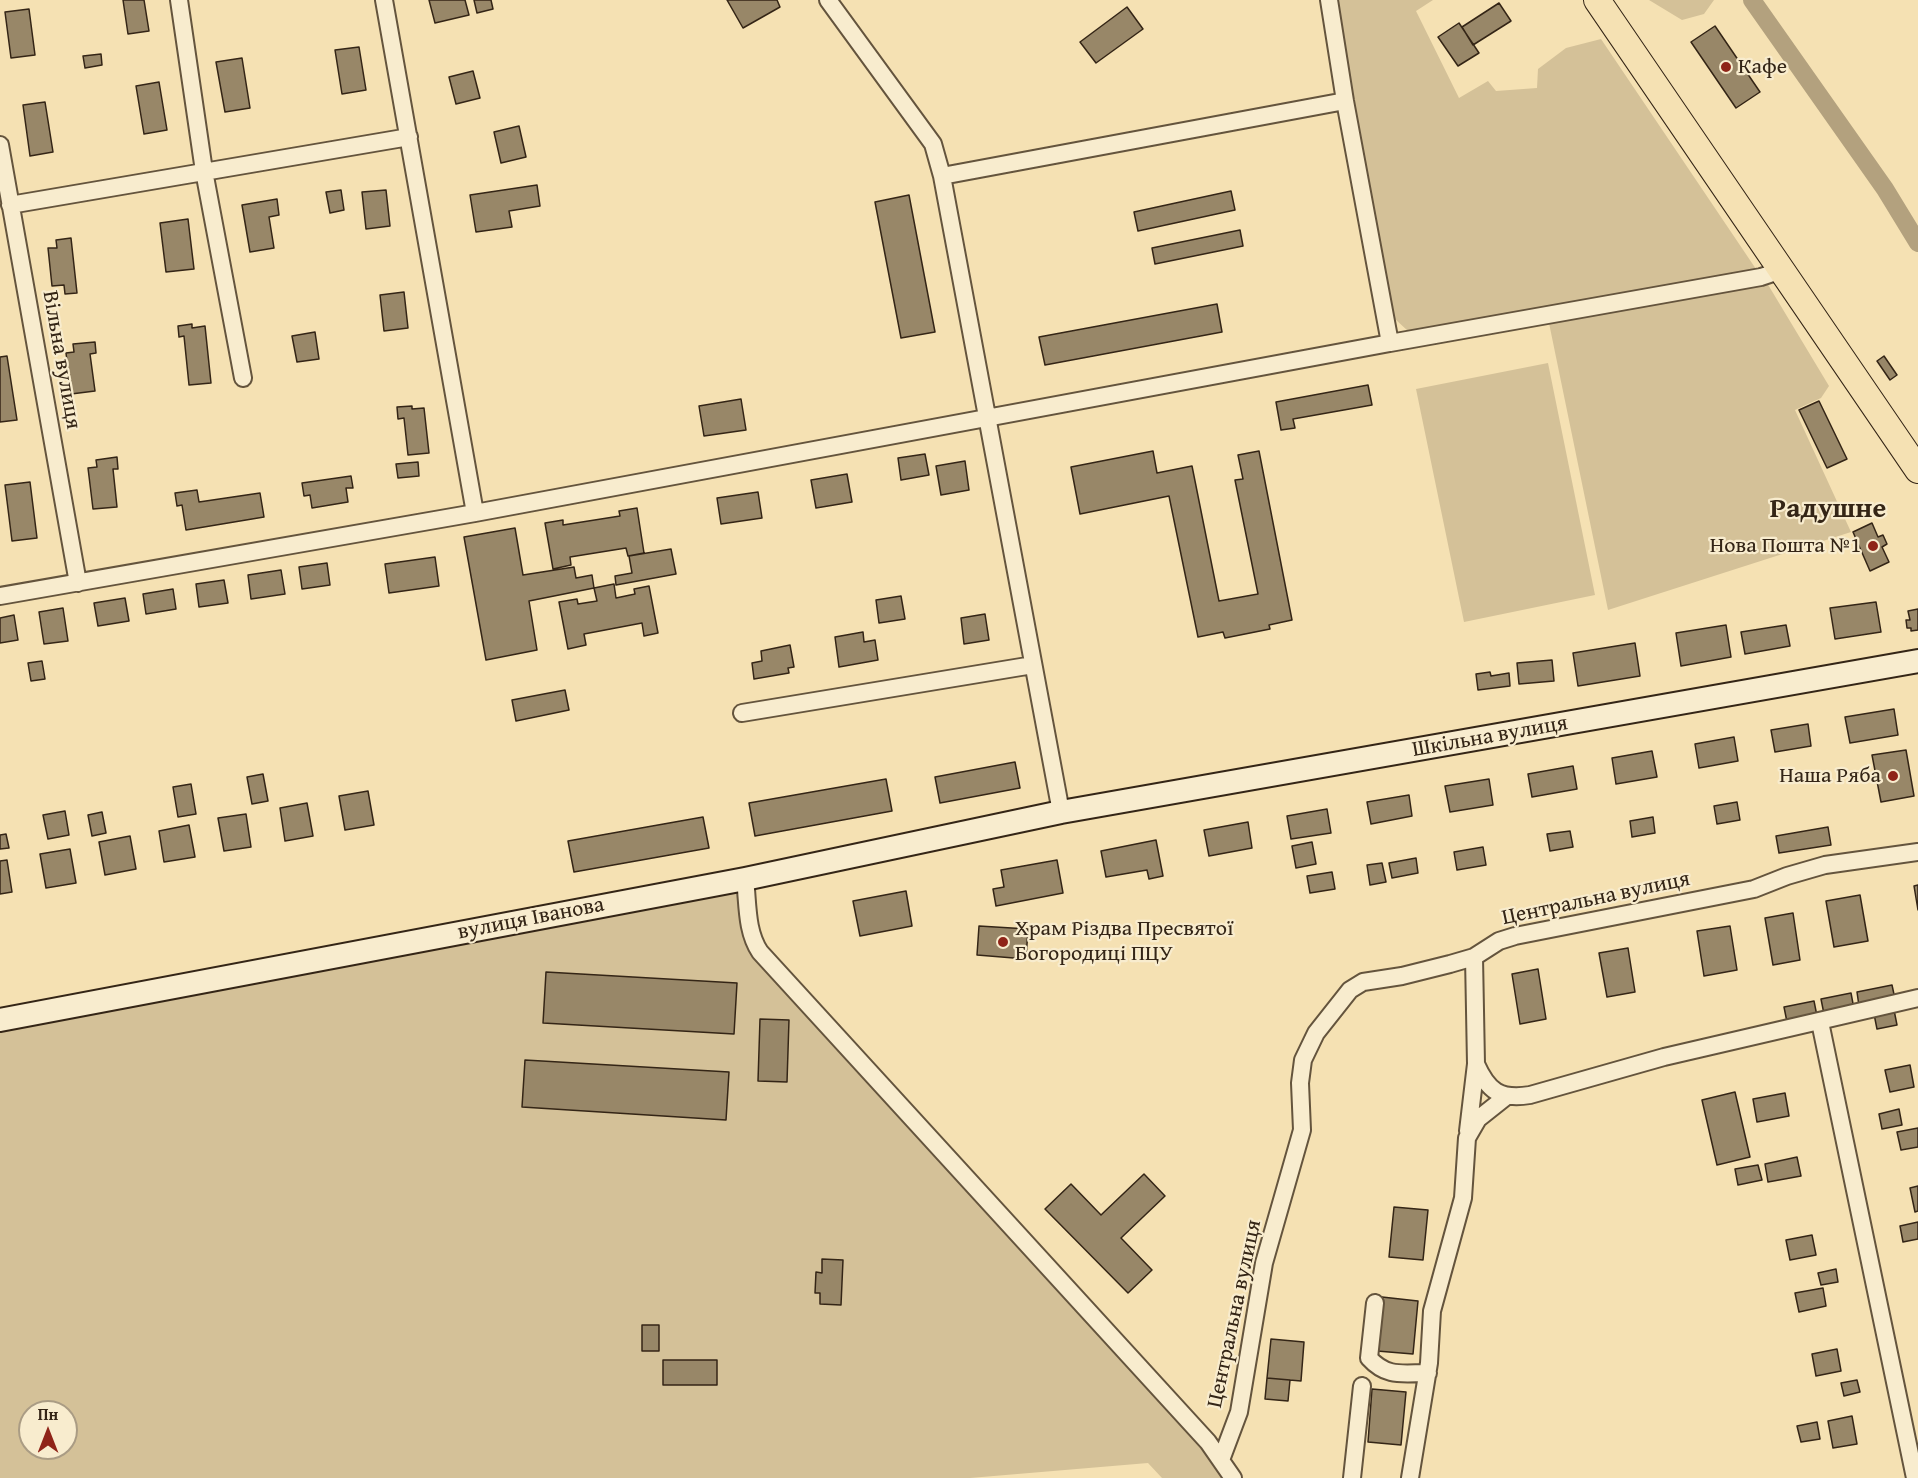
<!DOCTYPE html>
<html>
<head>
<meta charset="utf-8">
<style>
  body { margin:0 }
  #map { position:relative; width:1918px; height:1478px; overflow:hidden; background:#f5e1b3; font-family:"Gentium Book Plus",serif }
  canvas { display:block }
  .north { position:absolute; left:18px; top:1400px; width:60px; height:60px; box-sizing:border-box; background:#f8ecce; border:2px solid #aa9c84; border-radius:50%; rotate:0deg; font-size:16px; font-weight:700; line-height:24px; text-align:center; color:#342516 }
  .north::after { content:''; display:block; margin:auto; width:21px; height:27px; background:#8f2418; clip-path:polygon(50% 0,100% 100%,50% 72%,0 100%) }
</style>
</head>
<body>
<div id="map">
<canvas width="1918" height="1478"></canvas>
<div class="north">Пн</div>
</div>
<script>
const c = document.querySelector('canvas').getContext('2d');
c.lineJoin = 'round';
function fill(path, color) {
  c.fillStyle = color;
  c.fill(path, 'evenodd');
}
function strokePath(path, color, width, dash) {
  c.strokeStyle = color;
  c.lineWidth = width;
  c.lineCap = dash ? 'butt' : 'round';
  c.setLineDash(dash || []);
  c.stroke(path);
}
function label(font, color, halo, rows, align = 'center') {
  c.font = font + ' "Gentium Book Plus",serif';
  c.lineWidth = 4.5;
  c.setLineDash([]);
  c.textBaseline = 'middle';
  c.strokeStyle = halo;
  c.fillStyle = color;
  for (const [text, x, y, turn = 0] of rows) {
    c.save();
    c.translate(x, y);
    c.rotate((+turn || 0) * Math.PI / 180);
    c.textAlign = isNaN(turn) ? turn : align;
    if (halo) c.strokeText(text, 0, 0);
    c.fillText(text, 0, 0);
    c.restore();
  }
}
fill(new Path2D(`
  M1333 0H1433L1416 11 1459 98 1488 81 1496 91 1537 88 1538 69 1566 48 1601 39 1758 272 1581 303 1408 331 1395 319 1389 300Z
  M1649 0H1714L1704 14 1682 20Z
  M1767 283 1829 386 1821 398 1795 410 1851 532 1608 610 1549 323Z
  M1548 363 1595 595 1464 622 1416 389Z
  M745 879 752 937 1233 1478H1162L1148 1463 970 1478H0V1019ZM30 1412H66V1448H30Z`), '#d4c198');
strokePath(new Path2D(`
  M1752 0 1885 189 1918 243`), '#b3a17e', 18);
const building = new Path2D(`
  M123 0H144L149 31 128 34Z
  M429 0H465L469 15 435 23Z
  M474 0H491L493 9 477 13Z
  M727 0H777L780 7 743 28Z
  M1499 3 1511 21 1473 45 1462 27Z
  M1127 7 1143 29 1096 63 1080 42Z
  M29 9 35 55 11 58 5 12Z
  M1459 23 1479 53 1458 66 1438 37Z
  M1715 26 1760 92 1736 108 1691 42Z
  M359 47 366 90 342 94 335 50Z
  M101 54 102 65 85 68 83 56Z
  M242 58 250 108 225 112 216 62Z
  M473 71 480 98 456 104 449 77Z
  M159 82 167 130 144 134 136 86Z
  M45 102 53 152 30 156 23 105Z
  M519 126 526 157 501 163 494 132Z
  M537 185 540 206 509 211 512 227 476 232 470 195Z
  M341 190 344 210 330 213 326 192Z
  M386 190 390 226 366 229 362 192Z
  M1231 191 1235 210 1138 231 1134 212Z
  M909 195 935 332 901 338 875 202Z
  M277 199 279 215 269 217 274 248 250 252 242 205Z
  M188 219 194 269 166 272 160 223Z
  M1240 230 1243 246 1155 264 1152 248Z
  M71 238 77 293 65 294 64 285 52 286 48 248H57L56 240Z
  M404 292 408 328 384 331 380 295Z
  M1217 304 1222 332 1045 365 1039 337Z
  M192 324V328L205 326 211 383 189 385 184 336 179 337 178 326Z
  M315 332 319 359 297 362 292 336Z
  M95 342 96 353 90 354 95 391 71 394 66 353 74 352 73 344Z
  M7 356 17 420 0 422V357Z
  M1884 356 1897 375 1890 380 1877 361Z
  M1368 385 1372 405 1293 419 1295 428 1281 430 1276 402Z
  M741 399 746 430 704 436 699 406Z
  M1819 401 1847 459 1827 468 1799 410Z
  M412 406V409L424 408 429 453 408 455 404 418 398 419 397 407Z
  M1153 451 1157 473 1192 466 1219 601 1258 594 1235 480 1243 479 1238 455 1259 451 1292 620 1269 625 1270 629 1225 638 1223 632 1198 637 1169 496 1080 514 1071 467Z
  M925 454 929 475 901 480 898 458Z
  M117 457 118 469H113L117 507 93 509 88 468 97 467 96 460Z
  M965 461 969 490 941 495 936 466Z
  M418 462 419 476 398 478 396 464Z
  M847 474 852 502 816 508 811 480Z
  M351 476 353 488H346L348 502 312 508 310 495 304 496 302 483Z
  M30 482 37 538 12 541 5 485Z
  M197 490 199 502 260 493 264 517 186 530 182 505 177 506 175 493Z
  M758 492 762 518 721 524 717 498Z
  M637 508 644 553 628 556 626 548 570 557 571 565 553 569 545 523 563 520V525L620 516 619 511Z
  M1872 523 1878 537 1883 535 1887 544 1882 547 1889 562 1870 571 1853 532Z
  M515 528 523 575 574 567 576 578 592 575 594 588 529 601 537 650 486 660 464 537Z
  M671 549 676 574 616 585 615 576 632 573 629 556Z
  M435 557 439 586 389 593 385 564Z
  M327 563 330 585 302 589 299 567Z
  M281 570 285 594 251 599 248 575Z
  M224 580 228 603 199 607 196 584Z
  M614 584 616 598 635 594 634 589 649 586 658 633 644 636 642 623 584 634 586 645 568 649 559 602 577 599 578 604 597 601 594 588Z
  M173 589 176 609 146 614 143 594Z
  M901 596 905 619 879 623 876 600Z
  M125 598 129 621 98 626 94 603Z
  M1876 602 1881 632 1835 639 1830 608Z
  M63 608 68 641 44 644 39 612Z
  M1918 609V630L1911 631V628H1907L1906 620H1910L1908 611Z
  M985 614 989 640 964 644 961 618Z
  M14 615 18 640 0 643V618Z
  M1726 625 1731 657 1681 666 1676 633Z
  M1786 625 1790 646 1745 654 1741 632Z
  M863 632 864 642 875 640 878 660 839 667 835 637Z
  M1635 643 1640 676 1578 686 1573 653Z
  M790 645 794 667 788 668 789 673 754 679 752 663 762 661 761 651Z
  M1552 660 1554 681 1519 684 1517 663Z
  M42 661 45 679 31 681 28 663Z
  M1490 672 1491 676 1509 673 1510 686 1478 690 1476 674Z
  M565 690 569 710 516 721 512 700Z
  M1894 709 1898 735 1850 743 1845 717Z
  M1808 724 1811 746 1775 752 1771 730Z
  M1734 737 1738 761 1699 768 1695 744Z
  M1906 750 1914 796 1881 802 1872 755Z
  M1652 751 1657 777 1616 784 1612 758Z
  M1015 762 1020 788 940 803 935 777Z
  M1573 766 1577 789 1532 797 1528 774Z
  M263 774 268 801 252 804 247 777Z
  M886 779 892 811 755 836 749 803Z
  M1489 779 1493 805 1450 812 1445 786Z
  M191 784 196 814 178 817 173 787Z
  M368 791 374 825 345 830 339 796Z
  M1409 795 1412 816 1371 824 1367 802Z
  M1737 802 1740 820 1717 824 1714 806Z
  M307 803 313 836 285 841 280 808Z
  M1327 809 1331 833 1291 839 1287 816Z
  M65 811 69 835 48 839 43 815Z
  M102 812 106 833 92 836 88 815Z
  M246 814 251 847 224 851 218 818Z
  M703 817 709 848 574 872 568 841Z
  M1653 817 1655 833 1632 837 1630 821Z
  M1248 822 1252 848 1209 856 1204 830Z
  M189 825 195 857 164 862 159 831Z
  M1828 827 1831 845 1779 853 1776 836Z
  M1570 831 1573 847 1550 851 1547 834Z
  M6 834 9 848 0 849V835Z
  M130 836 136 869 105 875 99 842Z
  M1156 840 1163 876 1149 879 1147 870 1106 877 1101 851Z
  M1312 842 1316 864 1296 868 1292 846Z
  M1483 847 1486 865 1457 870 1454 852Z
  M70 849 76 883 46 888 40 854Z
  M1416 858 1418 873 1392 878 1389 863Z
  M7 860 12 892 0 894V861Z
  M1057 860 1063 893 996 906 993 889 1004 887 1001 870Z
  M1382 863 1386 882 1370 885 1367 865Z
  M1332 872 1335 889 1310 893 1307 876Z
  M1918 885V910L1914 886Z
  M906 891 912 926 860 936 853 901Z
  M1860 895 1868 941 1834 947 1826 901Z
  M1793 913 1800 960 1773 965 1765 918Z
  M979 926 1028 929 1026 959 977 955Z
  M1730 926 1737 970 1704 976 1697 931Z
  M1628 948 1635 992 1607 997 1599 953Z
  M1538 969 1546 1019 1520 1024 1512 974Z
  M546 972 737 983 734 1034 543 1023Z
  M1892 985 1895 999 1859 1006 1857 992Z
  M1851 993 1854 1009 1824 1014 1821 999Z
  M1814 1001 1817 1016 1787 1022 1784 1007Z
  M1894 1010 1897 1025 1877 1029 1874 1014Z
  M760 1019 789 1020 787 1082 758 1081Z
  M525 1060 729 1072 726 1120 522 1107Z
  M1910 1065 1914 1087 1890 1092 1885 1070Z
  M1735 1092 1750 1157 1717 1165 1702 1100Z
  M1785 1093 1789 1116 1757 1122 1753 1099Z
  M1899 1109 1902 1125 1882 1129 1879 1114Z
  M1918 1128V1147L1901 1150 1897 1132Z
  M1797 1157 1801 1176 1768 1182 1765 1164Z
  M1758 1165 1762 1180 1738 1185 1735 1169Z
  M1144 1174 1165 1196 1121 1238 1152 1270 1128 1293 1045 1209 1071 1184 1101 1215Z
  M1918 1186V1211L1915 1212 1910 1188Z
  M1394 1207 1428 1210 1423 1260 1389 1257Z
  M1918 1222V1239L1903 1242 1900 1226Z
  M1812 1235 1816 1255 1790 1260 1786 1240Z
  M822 1259 843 1260 841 1305 820 1304V1293H815L816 1272 822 1273Z
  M1836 1269 1838 1282 1821 1285 1818 1273Z
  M1823 1288 1826 1306 1799 1312 1795 1293Z
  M1382 1297 1418 1301 1413 1354 1377 1351Z
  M642 1325H659V1351H642Z
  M1271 1339 1304 1342 1301 1381 1267 1378Z
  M1837 1349 1841 1371 1816 1376 1812 1354Z
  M663 1360H717V1385H663Z
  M1267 1378 1290 1380 1288 1401 1265 1399Z
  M1857 1380 1860 1392 1844 1396 1841 1383Z
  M1372 1389 1406 1392 1401 1445 1368 1442Z
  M1852 1416 1857 1444 1833 1448 1828 1421Z
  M1817 1422 1820 1439 1801 1442 1797 1426Z`);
fill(building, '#988768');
strokePath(building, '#342516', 1.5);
const street = new Path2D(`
  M179 0 204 171 243 378
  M384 0 475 513
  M828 0 933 144 942 176 1061 812
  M1329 0 1345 101 1390 343 1761 277 1782 270
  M0 145 78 583
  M942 176 1345 101
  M10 205 409 137
  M0 596 475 513 1390 343
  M742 713 1033 665
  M745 879C748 904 746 931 760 952L1208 1442 1233 1478
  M1474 957 1476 1064C1488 1091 1500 1100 1530 1095L1664 1057 1918 998
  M1820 1022 1915 1478
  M1468 1131 1476 1064
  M1375 1303 1369 1358C1387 1378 1403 1373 1428 1373
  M1221 1460 1239 1412 1264 1263 1302 1130 1300 1083 1303 1060 1316 1033 1350 990 1363 982 1402 976 1450 964 1474 957 1499 941 1515 936 1754 889 1787 876 1825 865 1918 852
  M1352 1478 1362 1386
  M1410 1478 1429 1363 1432 1311 1463 1198 1467 1138 1478 1119 1507 1096`);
const secondary = new Path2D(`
  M0 1020 745 879 1061 812 1918 661`);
const primary = new Path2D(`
  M1597 0 1918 470`);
strokePath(street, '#64543d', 20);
strokePath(secondary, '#342516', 26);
strokePath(primary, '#342516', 28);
strokePath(street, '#f8ecce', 16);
strokePath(secondary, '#f8ecce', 22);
strokePath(primary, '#f5e1b3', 26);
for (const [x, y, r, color] of [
  [1726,67,6,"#8f2418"],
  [1873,546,6,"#8f2418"],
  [1893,776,6,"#8f2418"],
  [1003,942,6,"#8f2418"]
]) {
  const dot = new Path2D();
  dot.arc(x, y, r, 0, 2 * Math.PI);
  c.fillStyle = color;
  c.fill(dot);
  strokePath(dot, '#f8ecce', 2);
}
label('22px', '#342516', '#f8ecce', [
  ["Кафе",1738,67],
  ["Нова Пошта №1",1861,546,"right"],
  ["Наша Ряба",1881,776,"right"],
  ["Храм Різдва Пресвятої",1015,929],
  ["Богородиці ПЦУ",1015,954]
], 'left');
label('22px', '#342516', '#f8ecce', [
  ["Вільна вулиця",61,360,80],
  ["Шкільна вулиця",1490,737,-10],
  ["Центральна вулиця",1596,899,-12],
  ["вулиця Іванова",531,919,-11],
  ["Центральна вулиця",1235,1314,-78]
]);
label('bold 28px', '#342516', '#f8ecce', [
  ["Радушне",1828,510]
]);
</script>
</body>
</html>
